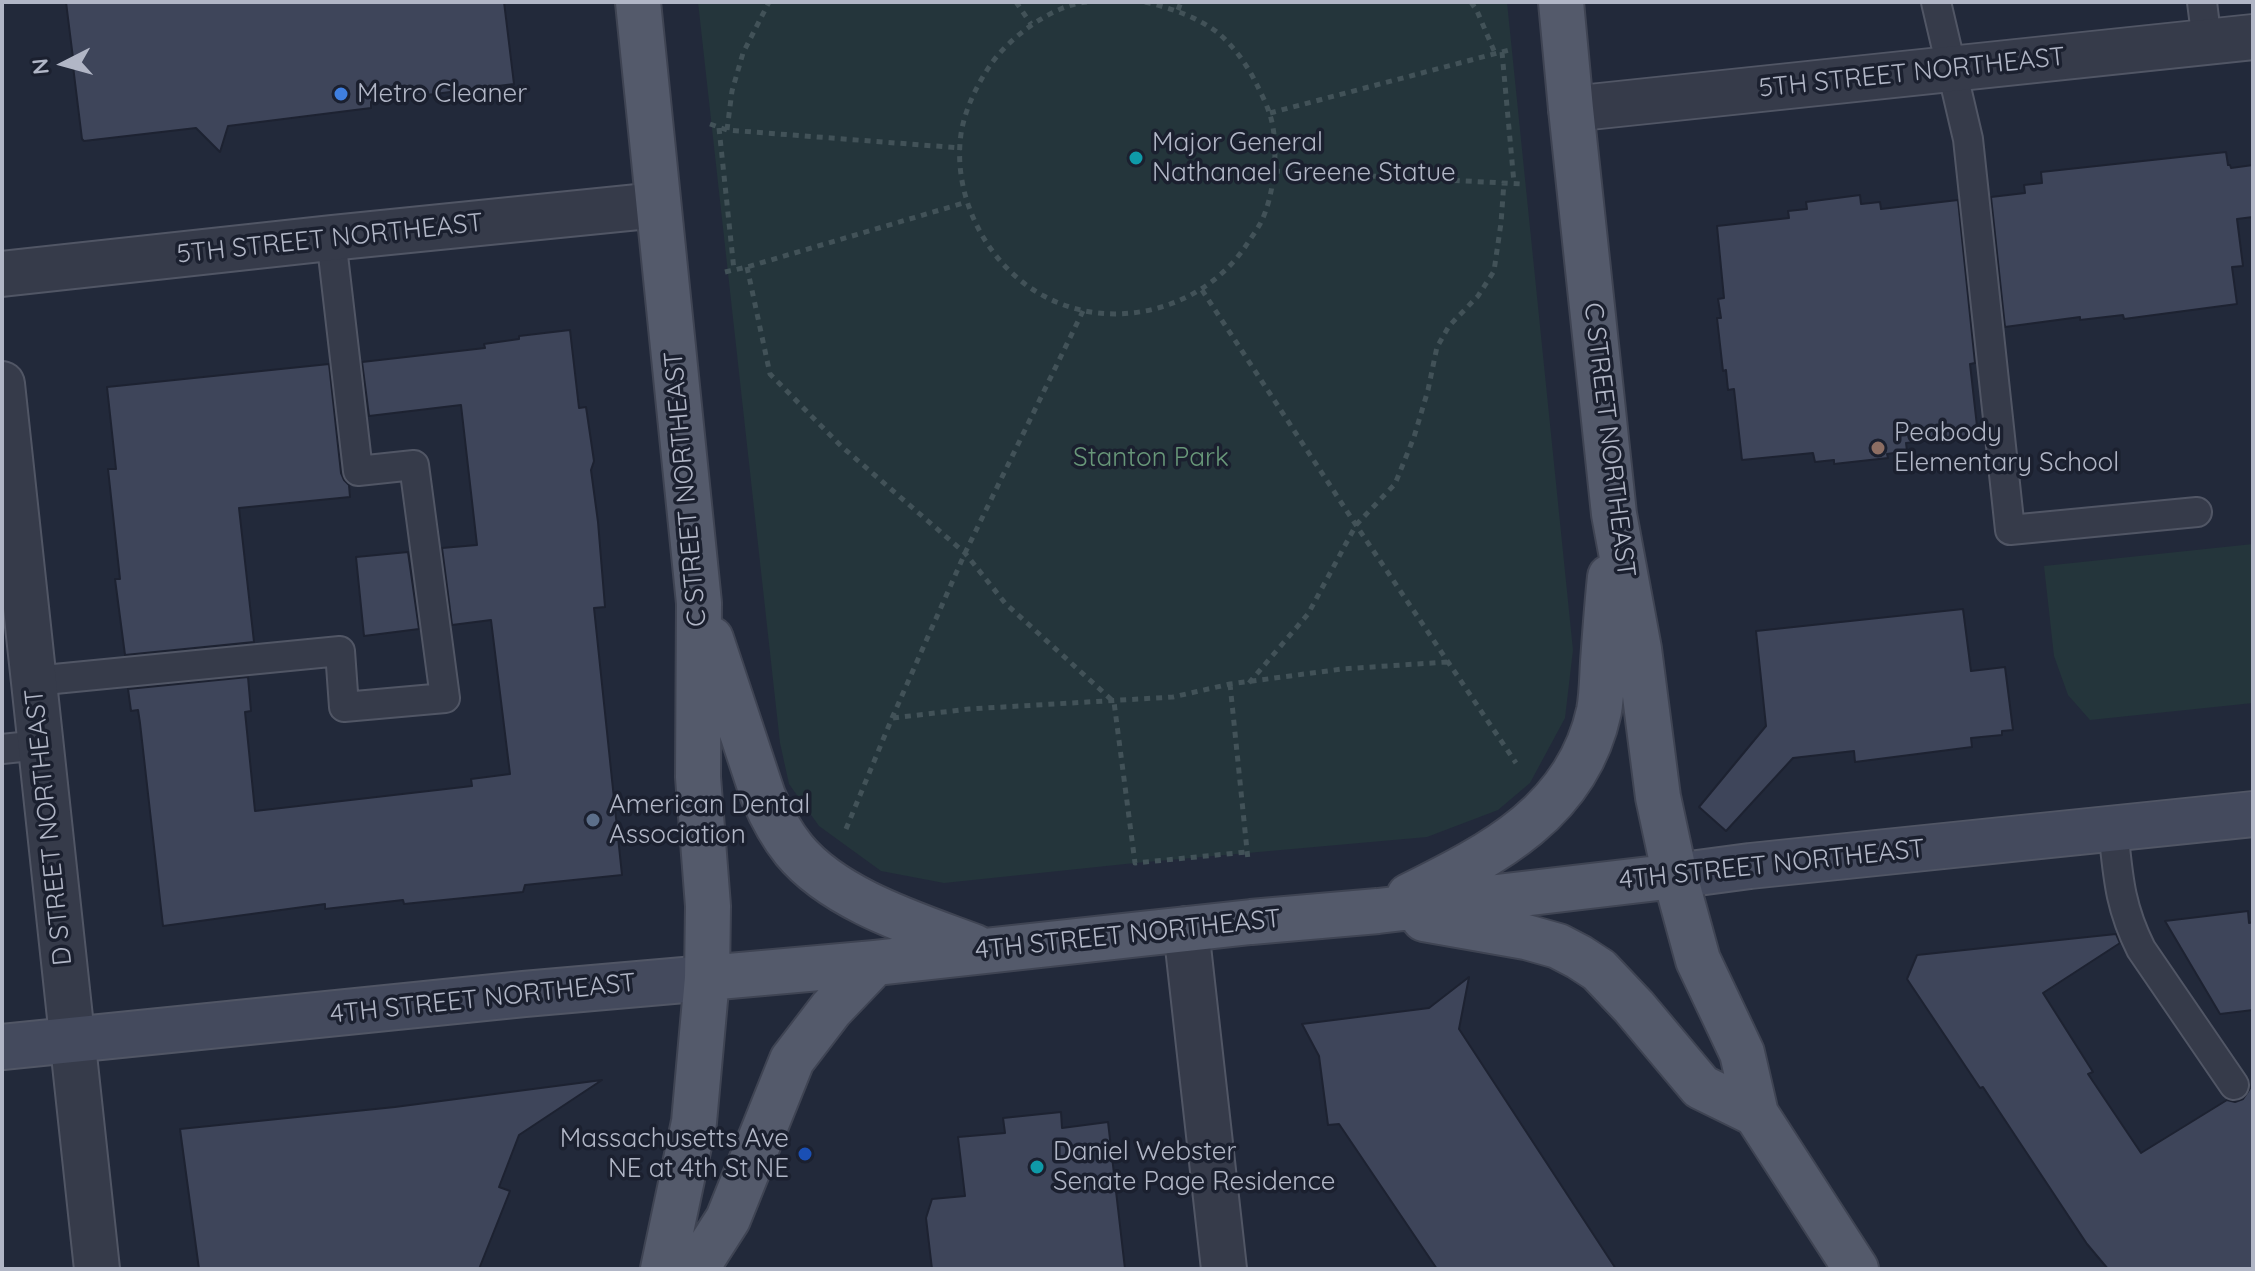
<!DOCTYPE html>
<html>
<head>
<meta charset="utf-8">
<style>
  body { margin:0 }
  #map { position:relative; width:2255px; height:1271px; overflow:hidden; background:#22293a; font-family:Quicksand,sans-serif }
  canvas { display:block }
  .frame { position:absolute; inset:0; border:4px solid #b1b6c6; pointer-events:none }
  .north { position:absolute; left:24px; top:24px; width:80px; height:80px; -webkit-text-stroke:6px #1b202f; paint-order:stroke; rotate:264deg; font-size:22px; font-weight:700; line-height:32px; text-align:center; color:#b1b6c6 }
  .north::after { content:''; display:block; margin:auto; width:28px; height:36px; background:#b1b6c6; clip-path:polygon(50% 0,100% 100%,50% 72%,0 100%) }
</style>
</head>
<body>
<div id="map">
<canvas width="2255" height="1271"></canvas>
<div class="frame"></div>
<div class="north">N</div>
</div>
<script>
const c = document.querySelector('canvas').getContext('2d');
c.lineJoin = 'round';
function fill(path, color) {
  c.fillStyle = color;
  c.fill(path, 'evenodd');
}
function strokePath(path, color, width, dash) {
  c.strokeStyle = color;
  c.lineWidth = width;
  c.lineCap = dash ? 'butt' : 'round';
  c.setLineDash(dash || []);
  c.stroke(path);
}
function label(font, color, halo, rows, align = 'center') {
  c.font = font + ' Quicksand,sans-serif';
  c.lineWidth = 7;
  c.setLineDash([]);
  c.textBaseline = 'middle';
  c.strokeStyle = halo;
  c.fillStyle = color;
  for (const [text, x, y, turn = 0] of rows) {
    c.save();
    c.translate(x, y);
    c.rotate((+turn || 0) * Math.PI / 180);
    c.textAlign = isNaN(turn) ? turn : align;
    if (halo) c.strokeText(text, 0, 0);
    c.fillText(text, 0, 0);
    c.restore();
  }
}
fill(new Path2D(`
  M698 2H1507L1573 650 1565 718 1530 783 1498 810 1427 837 1135 863 944 883 881 871 819 826 789 784 780 743Z
  M2253 544V703L2090 720 2068 695 2054 656 2044 566Z`), '#24353b');
const building = new Path2D(`
  M66 2H504L514 84 371 102V108L228 126 220 152 196 128 84 141 82 139 73 66H74Z
  M2226 152 2228 165H2230L2231 168 2253 165V217L2237 219 2243 266 2232 267 2237 304 2124 319 2123 315 2080 320V317L2005 327 1991 197 2025 193 2024 185 2042 183 2041 172Z
  M1860 195 1861 204 1880 202 1881 209 1958 200 1975 363 1970 364 1978 435 1906 443 1907 451 1887 454 1888 458 1834 464V460L1815 462 1813 453 1742 460 1734 389 1728 390 1726 370 1723 371 1717 318H1721L1718 299 1724 298 1717 226 1789 218 1788 211 1807 209 1806 202Z
  M570 330 579 408 586 407 594 461 591 470 598 522 605 607 594 608 622 875 525 885 523 892 404 904 403 900 325 909V904L163 926 140 723 138 710 131 711 128 689 248 677 251 711 245 712 255 811 472 786 471 779 510 774 491 620 452 625 442 548 477 545 461 405 369 416 362 362 485 348 484 344 519 339V336Z
  M329 364 341 473 344 480 349 485 350 497 239 508 254 642 125 655 115 579H120L108 469H116L107 387Z
  M408 552 419 629 364 636 356 557Z
  M1963 609 1971 671 2005 667 2013 730 2002 731V735L1971 738 1972 747 1855 762 1854 751 1793 758 1726 831 1699 807 1766 726 1756 631Z
  M2248 911 2249 923 2253 922V1010L2220 1014 2165 921Z
  M2116 934 2120 943 2043 993 2093 1072 2088 1074 2141 1153 2227 1100 2235 1102 2243 1099 2253 1084V1269H2108L2087 1244 1983 1087 1980 1088 1907 979 1917 955Z
  M1469 977 1459 1029 1616 1269H1437L1339 1124 1328 1125 1319 1056 1302 1024 1429 1008Z
  M602 1080 519 1135 499 1187 510 1191 479 1269H199L180 1129 395 1107Z
  M1061 1112 1062 1128 1108 1122 1125 1269H932L926 1218 932 1199 965 1196 958 1137 1005 1133 1003 1118Z`);
fill(building, '#3e455a');
strokePath(building, '#1d2231', 2);
const lane = new Path2D(`
  M1936 2 1968 139 2010 530 2197 512
  M2202 2 2207 42
  M34 681 340 651 344 707 445 698 414 465 358 471 331 238
  M2 749 40 745
  M2113 828C2118 875 2119 905 2141 949L2234 1085`);
const street = new Path2D(`
  M1571 109 2253 37
  M2 274 331 238 658 205
  M2 384 97 1269
  M1186 929 1224 1269`);
const secondary = new Path2D(`
  M1675 876 1750 866 2253 814
  M2 1047 524 994 707 978`);
const primary = new Path2D(`
  M638 2 699 603 698 777 708 906 707 978 694 1122 663 1269
  M1561 2 1571 109 1614 514 1639 649 1658 797 1675 876 1698 960 1742 1053 1756 1114 1856 1269
  M711 639 763 796C771 815 781 834 794 850 835 900 917 925 975 947
  M1409 896C1493 854 1577 812 1599 711 1602 695 1602 678 1603 662 1605 634 1607 605 1610 577
  M1424 919 1526 937 1558 946 1579 957 1599 970 1634 1007 1701 1087 1756 1114
  M707 978 875 963 1251 922 1378 911 1675 876
  M696 1269 728 1219 792 1060 831 1009 875 963`);
strokePath(lane, '#515665', 32);
strokePath(street, '#515665', 48);
strokePath(secondary, '#515665', 48);
strokePath(primary, '#3f4453', 48);
strokePath(new Path2D(`
  M1016 2 1031 24
  M1087 2C1052 5 1007 39 989 67 976 87 965 109 961 134 952 197 987 266 1044 296 1113 334 1205 309 1247 244 1251 238 1256 231 1260 224 1275 196 1280 142 1269 112 1266 103 1261 93 1257 85 1248 66 1233 45 1217 32 1195 16 1170 8 1145 2
  M1471 2 1477 11 1495 53
  M1178 10 1181 2
  M1502 52 1514 183
  M1270 113 1509 50
  M710 124 727 130 961 148
  M719 128 734 270
  M727 130 732 91 743 53 769 2
  M1274 171 1522 184
  M747 267 770 374 841 446 965 553 1005 603 1114 702 1135 863 1247 852
  M725 272 747 267 967 202
  M1202 290 1356 525 1516 763
  M1249 683 1308 614 1356 525 1395 484 1414 437 1428 390 1437 347 1449 326 1478 296 1494 271 1501 223 1504 182
  M1230 684 1248 860
  M893 718 969 709 1173 697 1230 684 1342 669 1447 662
  M846 829 892 718 965 553 1083 311`), '#425258', 5, [6, 6]);
strokePath(lane, '#363b4a', 28);
strokePath(street, '#363b4a', 44);
strokePath(secondary, '#444a5d', 44);
strokePath(primary, '#545a6b', 44);
for (const [x, y, r, color] of [
  [341,94,8,"#3f7fe0"],
  [1136,158,8,"#0f9aa8"],
  [1878,448,8,"#8d6e63"],
  [593,820,8,"#5c6f8a"],
  [805,1154,8,"#1a4fb4"],
  [1037,1167,8,"#0f9aa8"]
]) {
  const dot = new Path2D();
  dot.arc(x, y, r, 0, 2 * Math.PI);
  c.fillStyle = color;
  c.fill(dot);
  strokePath(dot, '#1b202f', 3);
}
label('26px', '#b1b6c6', '#1b202f', [
  ["5TH STREET NORTHEAST",1912,73,-6],
  ["5TH STREET NORTHEAST",330,239,-6],
  ["C STREET NORTHEAST",1609,440,83],
  ["C STREET NORTHEAST",686,489,-95],
  ["D STREET NORTHEAST",49,827,-96],
  ["4TH STREET NORTHEAST",1772,865,-6],
  ["4TH STREET NORTHEAST",1128,935,-6],
  ["4TH STREET NORTHEAST",483,999,-6]
]);
label('26px', '#b1b6c6', '#1b202f', [
  ["Metro Cleaner",357,94],
  ["Major General",1152,143],
  ["Nathanael Greene Statue",1152,173],
  ["Peabody",1894,433],
  ["Elementary School",1894,463],
  ["American Dental",609,805],
  ["Association",609,835],
  ["Massachusetts Ave",789,1139,"right"],
  ["NE at 4th St NE",789,1169,"right"],
  ["Daniel Webster",1053,1152],
  ["Senate Page Residence",1053,1182]
], 'left');
label('26px', '#689779', '#1b202f', [
  ["Stanton Park",1151,458]
]);
</script>
</body>
</html>
